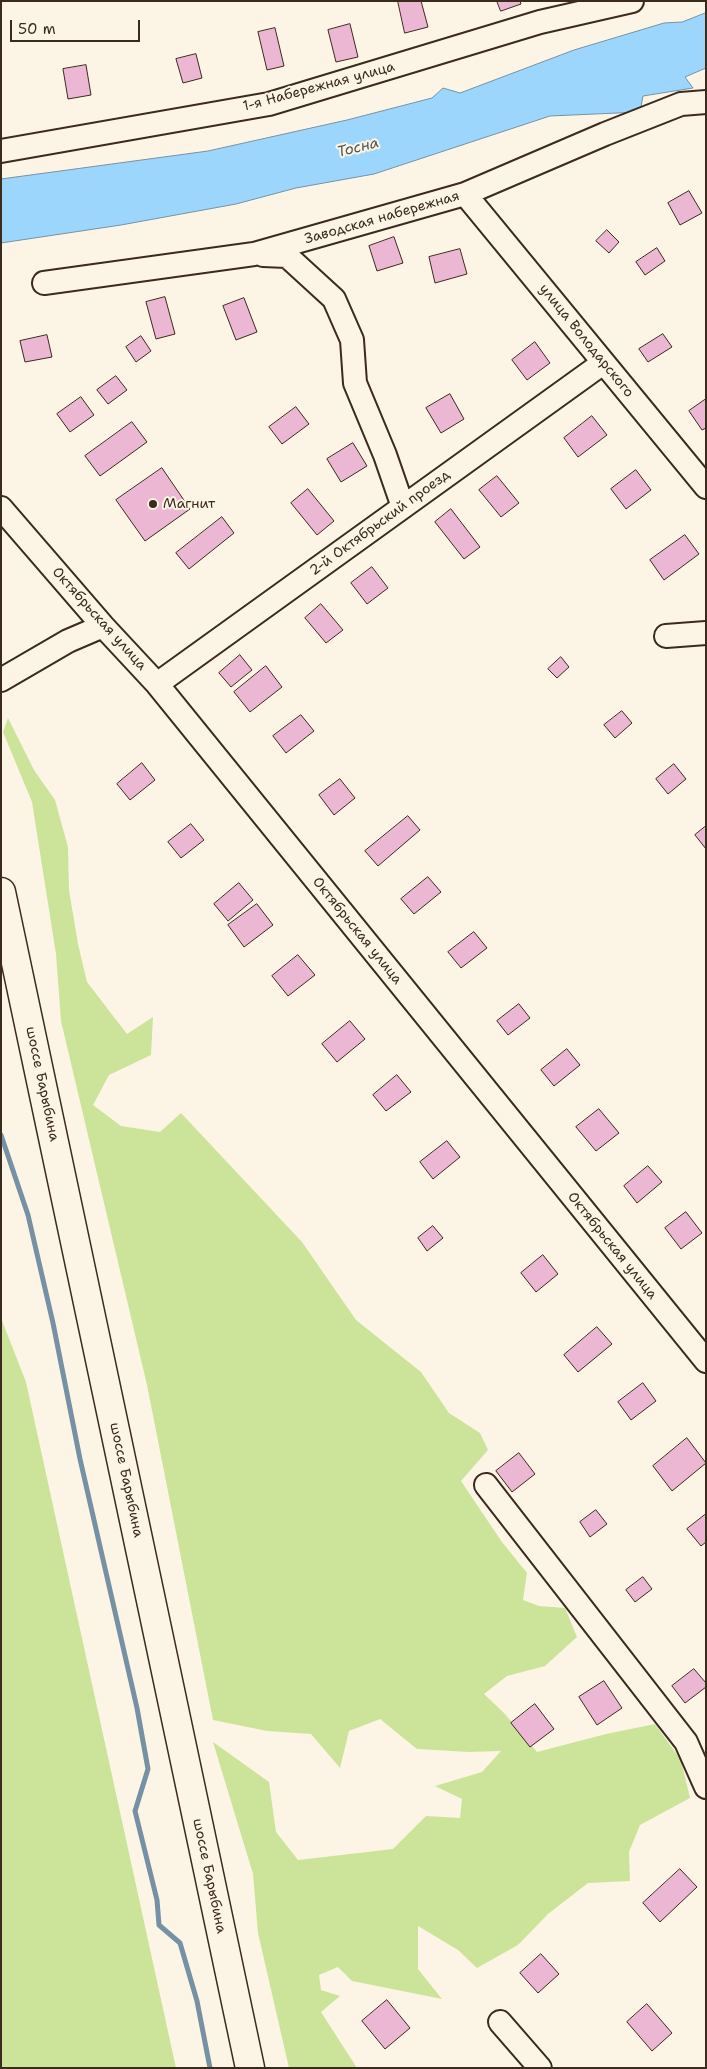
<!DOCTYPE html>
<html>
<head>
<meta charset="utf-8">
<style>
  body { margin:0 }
  #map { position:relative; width:707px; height:2069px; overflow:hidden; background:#fcf5e5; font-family:"Shantell Sans",sans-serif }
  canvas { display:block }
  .frame { position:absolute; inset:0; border:2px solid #3b2a1e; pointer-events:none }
  .scale { position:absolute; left:10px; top:20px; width:130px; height:22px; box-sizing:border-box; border:2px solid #3b2a1e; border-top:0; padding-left:6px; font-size:15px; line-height:18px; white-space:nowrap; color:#3b2a1e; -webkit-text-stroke:4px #fcf5e5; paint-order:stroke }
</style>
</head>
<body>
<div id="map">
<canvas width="707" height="2069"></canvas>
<div class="frame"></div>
<div class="scale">50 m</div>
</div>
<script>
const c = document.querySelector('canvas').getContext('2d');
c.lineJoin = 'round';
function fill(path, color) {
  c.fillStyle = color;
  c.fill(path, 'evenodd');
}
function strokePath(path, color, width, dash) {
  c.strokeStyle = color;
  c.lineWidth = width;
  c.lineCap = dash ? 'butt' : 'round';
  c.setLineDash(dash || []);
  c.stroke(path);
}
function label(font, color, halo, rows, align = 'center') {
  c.font = font + ' "Shantell Sans",sans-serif';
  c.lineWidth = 4;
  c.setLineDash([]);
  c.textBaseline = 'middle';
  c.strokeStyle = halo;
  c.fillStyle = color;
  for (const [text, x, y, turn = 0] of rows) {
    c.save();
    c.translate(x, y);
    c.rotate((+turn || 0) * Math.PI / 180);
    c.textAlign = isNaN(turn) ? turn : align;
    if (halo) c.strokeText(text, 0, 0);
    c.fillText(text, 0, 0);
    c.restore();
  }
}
fill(new Path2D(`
  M8 718 34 770 55 800 68 847 69 890 78 944 87 982 127 1034 153 1017 151 1055 109 1075 93 1105 121 1126 160 1132 181 1113 302 1242 356 1320 421 1372 449 1413 480 1433 488 1450 461 1481 502 1542 527 1573 523 1600 539 1606 565 1608 577 1637 545 1666 507 1676 484 1694 504 1713 537 1752 606 1734 655 1724 681 1760 690 1798 640 1825 629 1852 630 1881 588 1883 548 1914 518 1945 477 1968 458 1950 418 1926V1969L442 1999 352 1981 338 1967 319 1975 321 1990 340 1996 321 2012 357 2068H289L258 1933 253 1874 213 1742 269 1782 276 1832 298 1860 393 1849 426 1816 460 1818 462 1799 435 1786 482 1772 501 1751 469 1752 417 1749 380 1719 349 1731 340 1768 311 1734 267 1731 213 1720 147 1385 61 1021 56 954 32 802 3 732Z
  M1 1318 26 1382 176 2068H1Z`), '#cce49a');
const water = new Path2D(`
  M706 13V68L685 77 693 88 643 96 640 112 550 116 374 174 296 188 236 204 121 225 1 243V179L208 151 347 120 432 98 443 88 460 93 574 50 664 23 682 22Z`);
fill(water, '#9dd6fd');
strokePath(water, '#7691a4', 1);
strokePath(new Path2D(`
  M1 1135 28 1215 53 1323 80 1459 137 1708 148 1769 135 1811 157 1900 159 1925 180 1943 197 2001 210 2068`), '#7691a4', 5);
const building = new Path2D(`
  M398 1H421L428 27 405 33Z
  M497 1H520L521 4 501 11Z
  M350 24 358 57 336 62 328 30Z
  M275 28 284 66 267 70 258 32Z
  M196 54 202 78 183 83 176 59Z
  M86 65 91 95 68 99 63 69Z
  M689 191 702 213 680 225 668 203Z
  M607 230 619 242 609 253 596 241Z
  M394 237 403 263 377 271 369 246Z
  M657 248 665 261 645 275 636 262Z
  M460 249 467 274 435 283 429 257Z
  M165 297 175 334 156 339 146 302Z
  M244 298 257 332 236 340 223 306Z
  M663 334 672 347 648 362 639 349Z
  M47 335 52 357 25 362 20 341Z
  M141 336 151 351 136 362 126 347Z
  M535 342 550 363 527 380 512 360Z
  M116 376 127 390 108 404 97 390Z
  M450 394 464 419 441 433 426 408Z
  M81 397 94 415 70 432 57 414Z
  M706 399V428L702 430 689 411Z
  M296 407 309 424 282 444 269 427Z
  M592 416 607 435 578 457 564 438Z
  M132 422 147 442 100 476 85 456Z
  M353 443 367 466 341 482 327 459Z
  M162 468 190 509 145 541 116 500Z
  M636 470 651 490 626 509 611 489Z
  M497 476 519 503 501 517 479 490Z
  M308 489 334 521 317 535 291 503Z
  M451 509 480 547 464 559 435 522Z
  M222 517 234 533 189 569 176 553Z
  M685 535 699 554 664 580 650 560Z
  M372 567 388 588 367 604 351 583Z
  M321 604 343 630 326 643 305 618Z
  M240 655 252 670 231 687 219 673Z
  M561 657 569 667 557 678 548 669Z
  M266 666 282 687 250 712 234 692Z
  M622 711 632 723 615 738 604 725Z
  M301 715 314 731 286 753 273 736Z
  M142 763 155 780 130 800 117 784Z
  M674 764 686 779 668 794 656 779Z
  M340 779 355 798 334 815 319 795Z
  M408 816 420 830 378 866 365 851Z
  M191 824 204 840 181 858 168 842Z
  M706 826V849L695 835Z
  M428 877 441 892 414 914 401 899Z
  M239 883 253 900 228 921 214 904Z
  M257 904 273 925 244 947 228 925Z
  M474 932 487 948 461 968 448 952Z
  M298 955 315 975 288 996 272 976Z
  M519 1004 530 1018 508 1035 497 1021Z
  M350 1021 365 1039 337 1062 322 1044Z
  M567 1049 580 1065 554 1086 541 1070Z
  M397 1075 411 1092 386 1111 373 1095Z
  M599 1109 619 1133 596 1151 576 1127Z
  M447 1141 460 1157 433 1179 420 1162Z
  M648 1166 662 1182 637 1203 624 1186Z
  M686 1212 702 1233 681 1249 665 1228Z
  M433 1226 443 1238 427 1251 418 1238Z
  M543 1255 558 1274 536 1292 521 1273Z
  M597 1327 612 1344 578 1372 564 1355Z
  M643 1383 656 1401 631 1420 618 1402Z
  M687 1438 706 1463 672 1491 653 1466Z
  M519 1453 535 1474 512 1492 496 1471Z
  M596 1510 607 1524 590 1537 580 1522Z
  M706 1514V1542L701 1546 687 1529Z
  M643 1577 652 1589 635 1602 626 1590Z
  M694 1669 706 1683V1687L685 1703 672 1686Z
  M604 1681 622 1708 597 1725 579 1697Z
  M535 1704 554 1729 530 1747 511 1723Z
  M680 1869 697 1887 660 1922 643 1903Z
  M541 1954 559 1974 538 1993 520 1973Z
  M387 2000 410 2028 385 2049 362 2021Z
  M647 2004 672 2033 652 2051 627 2022Z`);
fill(building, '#ebb7d3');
strokePath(building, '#3b2a1e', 1);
const minor = new Path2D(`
  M1 151 269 104 540 22 632 1
  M465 194 706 487
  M263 255 287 256 334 299 352 340 355 383 385 455 403 507
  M44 283 254 254 465 194 605 134 681 104 706 102
  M1 508 103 626 157 684 706 1361
  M666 636 706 633
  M1 680 68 641 103 626
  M157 684 603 363
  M486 1485 686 1742 706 1787
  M500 2022 540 2068`);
const major = new Path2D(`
  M1 892 250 2068`);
strokePath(minor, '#3b2a1e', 26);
strokePath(major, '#3b2a1e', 31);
strokePath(minor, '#fcf5e5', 22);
strokePath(major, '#fcf5e5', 28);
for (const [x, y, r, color] of [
  [153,504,5,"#3b2a1e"]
]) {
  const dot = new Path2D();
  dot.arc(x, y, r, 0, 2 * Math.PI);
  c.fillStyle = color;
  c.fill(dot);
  strokePath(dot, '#fcf5e5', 2);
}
label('14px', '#3b2a1e', '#fcf5e5', [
  ["1-я Набережная улица",319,87,-15],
  ["Заводская набережная",382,218,-16],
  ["улица Володарского",586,341,51],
  ["2-й Октябрьский проезд",380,523,-36],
  ["Октябрьская улица",99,619,48],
  ["Октябрьская улица",357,931,51],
  ["шоссе Барыбина",42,1084,78],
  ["Октябрьская улица",612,1246,51],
  ["шоссе Барыбина",126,1480,78],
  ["шоссе Барыбина",209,1876,78]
]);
label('14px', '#3b2a1e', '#fcf5e5', [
  ["Магнит",163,504]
], 'left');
label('italic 15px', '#545556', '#fcf5e5', [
  ["Тосна",358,148,-14]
]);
</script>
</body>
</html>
